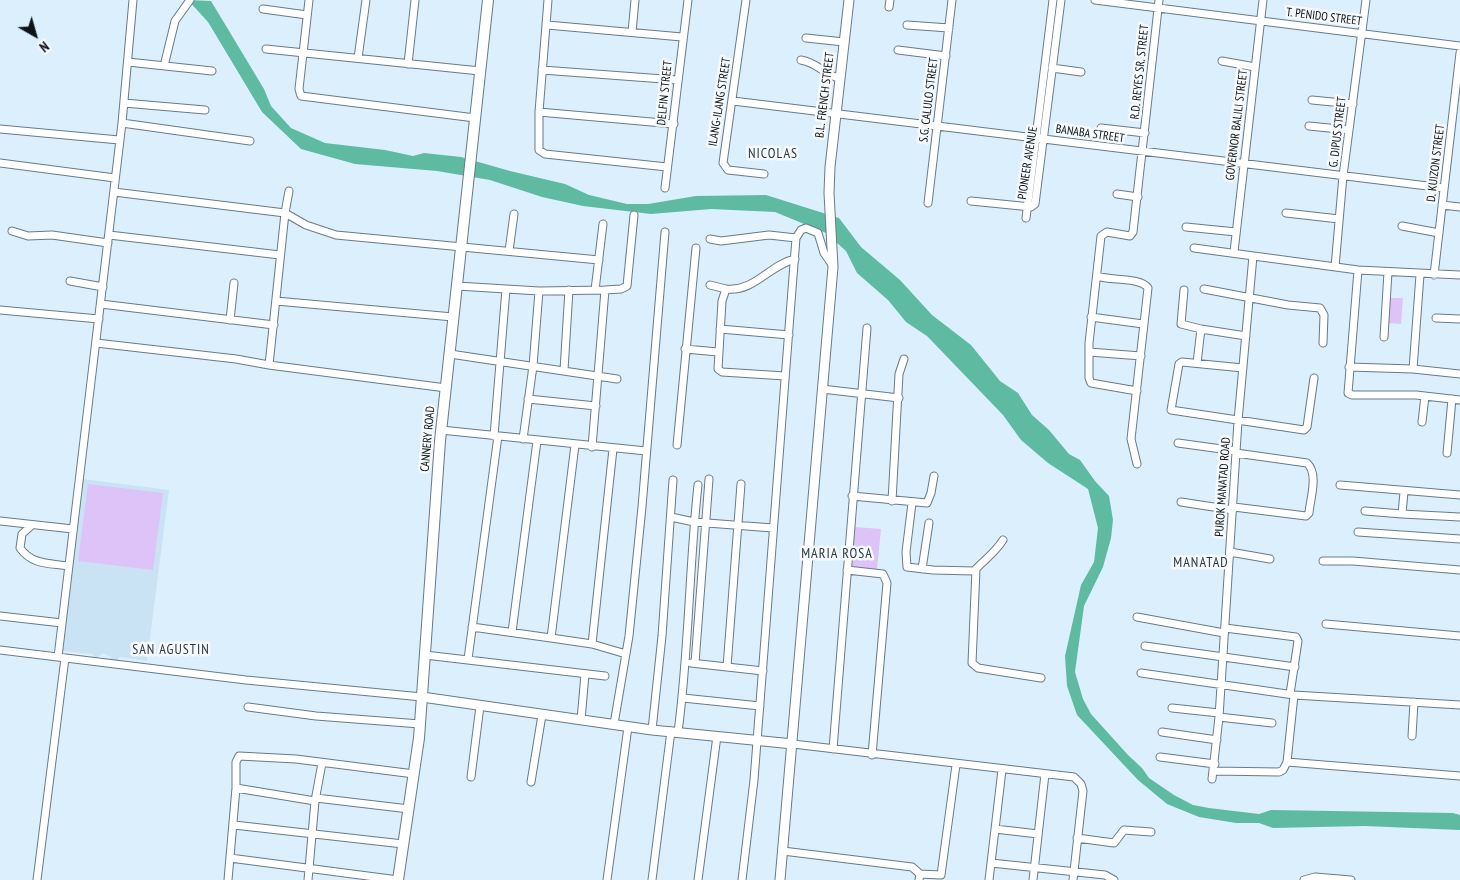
<!DOCTYPE html>
<html>
<head>
<meta charset="utf-8">
<style>
  body { margin:0 }
  #map { position:relative; width:1460px; height:880px; overflow:hidden; background:#dceffd; font-family:"PT Sans Narrow",sans-serif }
  canvas { display:block }
  .north { position:absolute; left:10px; top:10px; width:50px; height:50px; -webkit-text-stroke:4px #f6fafd; paint-order:stroke; rotate:142deg; font-size:14px; font-weight:700; line-height:20px; text-align:center; color:#0d1318 }
  .north::after { content:''; display:block; margin:auto; width:18px; height:22px; background:#0d1318; clip-path:polygon(50% 0,100% 100%,50% 72%,0 100%) }
</style>
</head>
<body>
<div id="map">
<canvas width="1460" height="880"></canvas>
<div class="north">N</div>
</div>
<script>
const c = document.querySelector('canvas').getContext('2d');
c.lineJoin = 'round';
function fill(path, color) {
  c.fillStyle = color;
  c.fill(path, 'evenodd');
}
function strokePath(path, color, width, dash) {
  c.strokeStyle = color;
  c.lineWidth = width;
  c.lineCap = dash ? 'butt' : 'round';
  c.setLineDash(dash || []);
  c.stroke(path);
}
function label(font, color, halo, rows, align = 'center') {
  c.font = font + ' "PT Sans Narrow",sans-serif';
  c.lineWidth = 5;
  c.setLineDash([]);
  c.textBaseline = 'middle';
  c.strokeStyle = halo;
  c.fillStyle = color;
  for (const [text, x, y, turn = 0] of rows) {
    c.save();
    c.translate(x, y);
    c.rotate((+turn || 0) * Math.PI / 180);
    c.textAlign = isNaN(turn) ? turn : align;
    if (halo) c.strokeText(text, 0, 0);
    c.fillText(text, 0, 0);
    c.restore();
  }
}
fill(new Path2D(`
  M83 479 169 490 147 661 119 657 118 662 111 661V657L103 653 99 656 98 660 92 659 93 654 61 651Z`), '#c9e3f5');
fill(new Path2D(`
  M1389 298H1403L1401 324 1388 323Z
  M88 484 163 493 153 570 78 561Z
  M855 527 881 529 877 569 852 567Z`), '#dec3f8');
fill(new Path2D(`
  M188 0 211 1 264 89 271 106 291 128 325 143 385 150 413 156 424 153 461 157 510 171 565 184 589 195 627 204H648L696 196 766 195 839 218 861 247 900 280 932 315 971 345 1000 381 1018 393 1032 415 1049 430 1069 454 1080 460 1095 481 1109 496 1113 520 1111 538 1103 567 1084 606 1075 672 1083 699 1091 714 1128 755 1142 768 1149 778 1174 795 1193 805 1209 808 1259 814 1271 810 1453 813 1460 815V830L1365 826 1273 828 1259 823H1236L1199 817 1167 804 1138 780 1077 715 1067 686 1065 656 1081 585 1094 562 1098 528 1088 489 1048 463 1021 440 1003 415 927 336 906 322 888 300 857 273 846 251 826 233 775 212 711 209 651 214 583 206 542 197 490 180 437 171 355 164 301 149 262 112 208 22Z`), '#5ebba1');
const minor = new Path2D(`
  M309 0 299 89 301 96 475 118
  M548 0 539 112V150L545 154 667 167
  M746 0 723 163 728 170 764 174
  M1095 0 1460 46
  M889 7 890 0
  M263 9 307 15
  M547 25 682 37
  M907 25 949 28
  M632 32 635 0
  M806 38 844 42
  M266 49 480 71
  M898 50 946 56
  M358 58 366 0
  M801 60C821 64 823 75 839 78
  M1222 61 1255 67
  M128 62 212 71
  M408 64 415 0
  M164 66 175 21 190 0
  M1052 68 1081 72
  M542 70 677 80
  M1312 100 1353 104
  M733 101 1444 188
  M124 103 205 110
  M539 112 674 124
  M122 123 250 141
  M1309 126 1349 130
  M1101 128 1145 133
  M0 129 119 140
  M0 163 115 178
  M665 188 688 0
  M289 191 285 213 269 365 446 388
  M114 192 285 213 306 225 336 235 599 260
  M1117 194 1138 197
  M971 201 1031 207 1035 204 1061 0
  M928 203 952 0
  M1442 205 1460 207
  M1286 213 1339 219
  M1026 218 1053 0
  M1402 226 1439 233
  M1186 227 1236 232
  M12 231 28 236 52 235 108 243
  M109 235 280 255
  M710 239 721 241 769 235 796 238
  M1194 248 1358 270 1460 275
  M509 251 514 214
  M1234 252 1263 0
  M1335 267 1343 176 1366 0
  M1358 270 1348 393 1352 395H1416L1460 400
  M1434 275 1460 53
  M1097 276C1110 281 1141 277 1148 288L1131 439 1137 464
  M70 281 103 287
  M710 285 726 289
  M457 286 539 291 605 290 592 447
  M1204 289 1288 305 1320 308 1324 315 1323 343
  M595 290 603 224
  M605 290 621 289 627 286 634 215
  M1184 290 1181 324 1201 329
  M276 301 453 317
  M101 304 274 325
  M0 310 99 319
  M1091 317 1143 324
  M1436 318 1460 319
  M230 320 234 283
  M720 329 789 335
  M1384 337 1388 272
  M96 343 236 359 269 365
  M685 349 718 352
  M1089 352 1141 356
  M450 354 617 379
  M1197 363 1201 329 1246 336
  M1349 367 1413 369 1420 275
  M1243 368 1182 362 1179 364 1171 410 1304 430 1307 427 1314 378
  M1413 369 1460 374
  M564 370 569 290
  M785 376 722 372 718 369 722 301 726 289C755 292 769 265 795 259
  M822 389 899 398
  M1137 391 1091 383 1089 378V343L1101 236 1107 232 1130 236 1133 232 1159 0
  M528 399 596 406
  M1422 422 1425 396
  M441 430 646 451
  M494 436 506 289
  M523 439 533 366 539 291
  M1178 443 1236 451
  M575 445 551 638 592 644 626 654
  M677 445 696 248
  M1447 453 1452 399
  M741 484 727 667 763 671
  M1340 485 1460 495
  M1404 492 1402 514 1460 517
  M852 496 927 503 931 493 934 476
  M892 501 899 374 904 359
  M1181 502 1233 510
  M912 503 906 552 907 567 933 570 974 571C984 560 995 553 1003 540
  M1234 507 1306 516 1309 513C1310 499 1319 474 1307 463L1236 453
  M1365 511 1402 514
  M671 517 694 522 773 528
  M0 521 73 529
  M32 525 22 534 20 548C32 565 49 563 68 566
  M1358 532 1460 539
  M1230 552 1270 559
  M1323 561H1353L1460 570
  M922 569 929 523
  M976 569 972 663 978 668 1041 678
  M847 570 883 574 887 583 872 755
  M0 616 62 623
  M1137 617 1224 633
  M1326 624 1460 636
  M472 627 551 638
  M1225 628 1296 637 1298 641 1290 694
  M512 632 537 441
  M592 644 613 449
  M1145 646 1295 667
  M0 650 246 680 422 697
  M425 655 605 676
  M58 657 122 123 133 0
  M468 659 498 436
  M691 663 727 667
  M695 663 709 479
  M1141 673 1294 695 1460 705
  M683 698 760 706
  M248 707 316 716 420 724
  M1172 708 1219 713
  M1219 717 1272 723
  M581 720 585 674
  M614 724 629 636 642 507 665 232
  M652 730 662 636 673 480
  M678 732C689 650 689 567 698 485
  M1162 732 1217 740
  M1412 736 1414 702
  M793 744 1074 777 1081 784 1083 791 1073 880
  M833 749 867 328
  M1160 757 1215 764
  M1287 762 1294 695
  M1213 771 1279 772 1283 770 1287 762 1460 776
  M471 777 480 706
  M1212 779 1219 717 1238 421 1253 256
  M531 782 542 715
  M236 788 315 801
  M316 798 409 809
  M234 825 403 844
  M995 829 1038 834
  M1077 838 1114 843 1124 830 1151 832
  M783 851 912 867 920 874 919 880
  M230 858 398 880
  M991 863 1105 875 1114 880
  M920 874 941 875 956 765
  M37 880 65 658
  M228 880 236 788V762L239 756 296 759 414 774
  M308 880 315 801 322 763
  M607 880 628 727
  M652 880 671 731
  M698 880 717 736
  M742 880 754 780 796 238 801 230 806 228 818 233 824 253 833 266
  M989 880 1002 770
  M1033 880 1045 774
  M1304 880 1315 877 1351 880`);
const tertiary = new Path2D(`
  M422 697 652 730 793 744
  M780 880 833 267 829 193 830 167 849 0`);
const secondary = new Path2D(`
  M398 880 419 738 440 441 488 0`);
strokePath(minor, '#697a86', 9);
strokePath(tertiary, '#697a86', 11);
strokePath(secondary, '#697a86', 12);
strokePath(minor, '#fff', 7);
strokePath(tertiary, '#fff', 9);
strokePath(secondary, '#fff', 10);
label('12px', '#0d1318', '#f6fafd', [
  ["T. PENIDO STREET",1324,17,7],
  ["R.D. REYES SR. STREET",1140,72,-84],
  ["DELFIN STREET",665,93,-84],
  ["B.L. FRENCH STREET",825,95,-83],
  ["S.G. CALULO STREET",929,100,-83],
  ["ILANG-ILANG STREET",720,102,-81],
  ["GOVERNOR BALILI STREET",1237,125,-83],
  ["G. DIPUS STREET",1338,132,-83],
  ["BANABA STREET",1090,134,8],
  ["PIONEER AVENUE",1028,163,-81],
  ["D. KUIZON STREET",1436,163,-83],
  ["CANNERY ROAD",428,439,-85],
  ["PUROK MANATAD ROAD",1223,487,-86]
]);
c.letterSpacing = '1px';
label('14px', '#293842', '#f6fafd', [
  ["NICOLAS",773,154],
  ["MARIA ROSA",837,554],
  ["MANATAD",1201,563],
  ["SAN AGUSTIN",171,650]
]);
c.letterSpacing = '0px';
</script>
</body>
</html>
